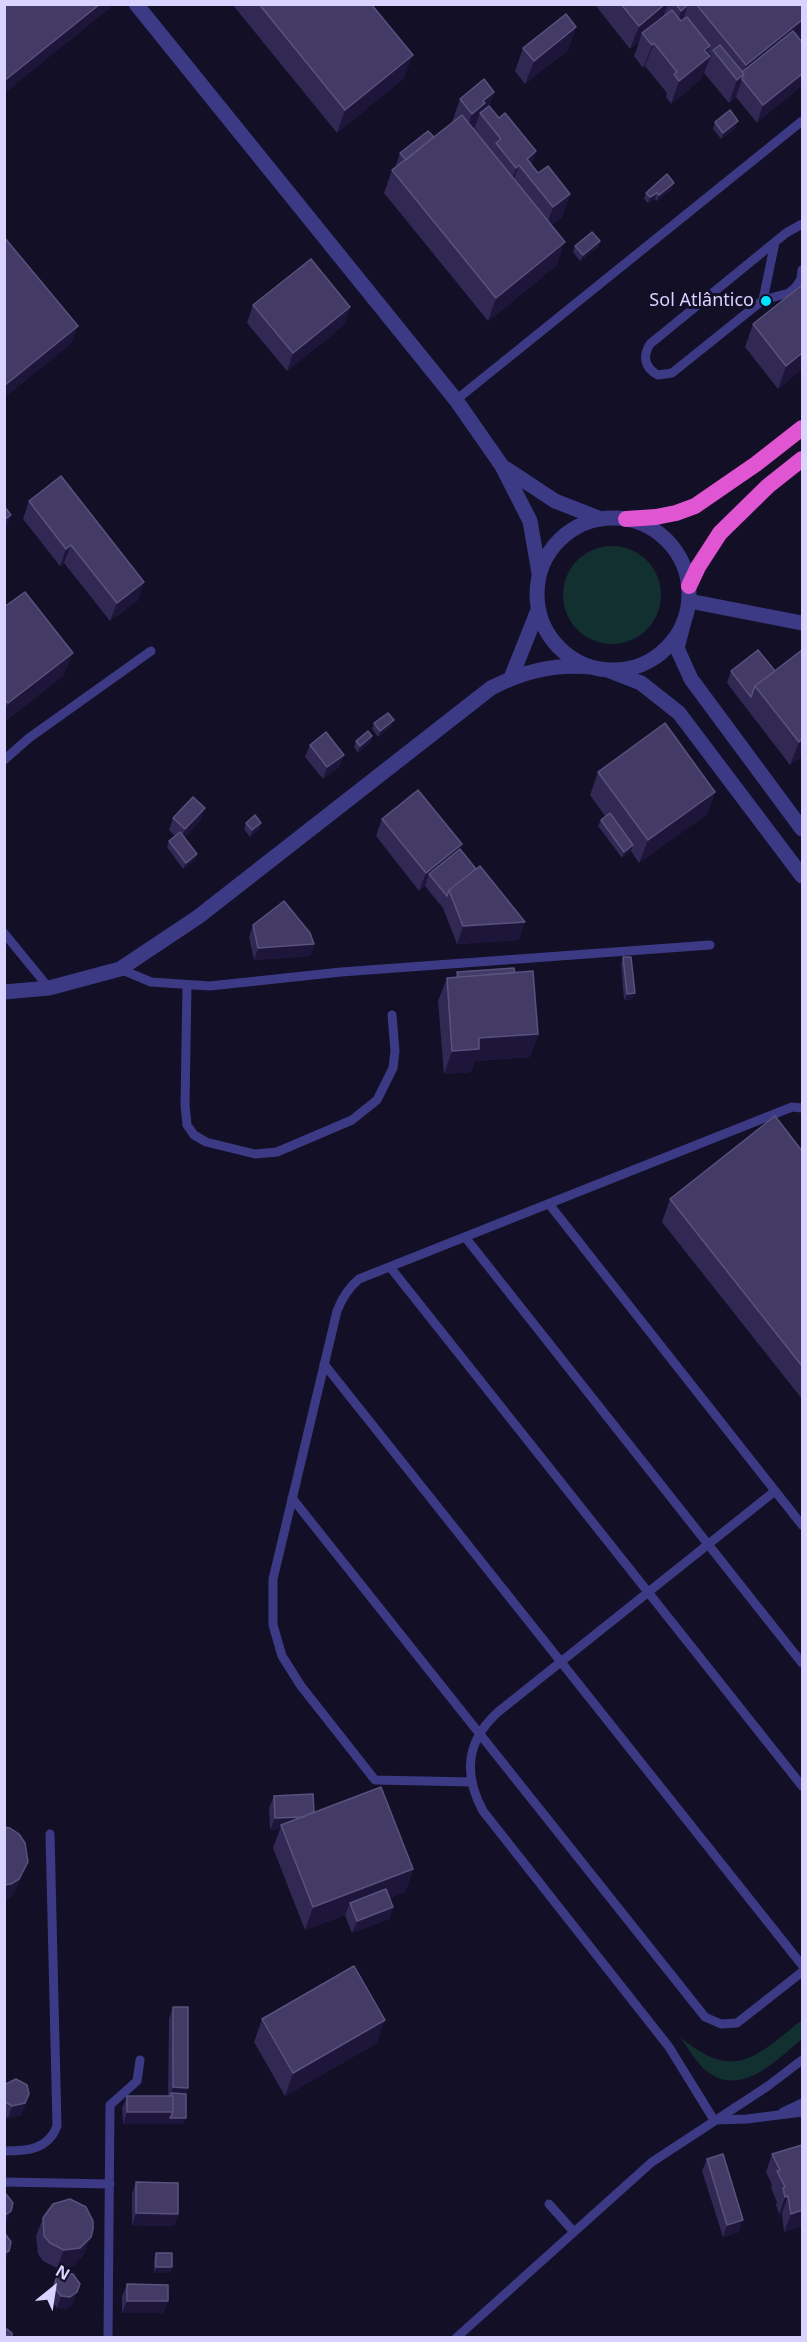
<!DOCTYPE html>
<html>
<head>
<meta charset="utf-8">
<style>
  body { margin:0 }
  #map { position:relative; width:807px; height:2342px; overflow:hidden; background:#130f26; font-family:"Noto Sans",sans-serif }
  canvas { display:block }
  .frame { position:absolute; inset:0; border:6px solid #d9d4ff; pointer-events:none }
  .north { position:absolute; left:24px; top:2258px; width:60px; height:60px; -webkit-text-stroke:4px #130f26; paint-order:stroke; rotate:30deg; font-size:16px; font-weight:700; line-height:24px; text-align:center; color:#d9d4ff }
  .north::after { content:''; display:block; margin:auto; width:21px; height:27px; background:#d9d4ff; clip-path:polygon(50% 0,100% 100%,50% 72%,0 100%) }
</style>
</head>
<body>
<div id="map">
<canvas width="807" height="2342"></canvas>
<div class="frame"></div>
<div class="north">N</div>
</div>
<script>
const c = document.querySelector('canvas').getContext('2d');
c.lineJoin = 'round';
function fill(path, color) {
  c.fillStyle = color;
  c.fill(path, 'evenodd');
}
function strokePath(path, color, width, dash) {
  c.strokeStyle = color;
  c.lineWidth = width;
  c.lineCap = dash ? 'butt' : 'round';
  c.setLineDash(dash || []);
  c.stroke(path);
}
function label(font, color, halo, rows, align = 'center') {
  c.font = font + ' "Noto Sans",sans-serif';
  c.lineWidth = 6;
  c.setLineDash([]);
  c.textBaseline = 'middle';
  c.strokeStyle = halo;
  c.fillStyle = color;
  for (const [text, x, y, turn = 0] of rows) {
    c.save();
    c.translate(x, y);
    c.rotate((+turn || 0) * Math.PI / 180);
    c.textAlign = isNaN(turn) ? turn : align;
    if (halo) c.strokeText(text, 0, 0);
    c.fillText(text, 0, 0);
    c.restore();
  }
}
fill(new Path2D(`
  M563 595a49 49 0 1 1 98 0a49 49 0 1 1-98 0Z
  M802 2020V2039C775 2061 738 2102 702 2067 694 2058 687 2047 680 2037 735 2082 754 2058 802 2020Z`), '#12302f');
strokePath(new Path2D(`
  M802 224 786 233 650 344C642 357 645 368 658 375L672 373 763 300 789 293 796 287 801 279 802 270
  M763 300 775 242
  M456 400 802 121
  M4 760 29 738 151 651
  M4 933 49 988
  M120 969 151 982 210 986 341 972 710 945
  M187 985 185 1105 187 1125 194 1135 206 1142 255 1154 277 1152 352 1120 377 1100 393 1068 395 1051 392 1015
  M549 1204 802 1525
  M465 1237 802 1663
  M390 1267 802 1786
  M324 1364 802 1965
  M292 1498 705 2017 721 2024 737 2023 802 1972
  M471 1782 375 1780 301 1686 282 1656 273 1625V1579L337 1311C342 1298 348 1288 359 1279L792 1107 802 1108
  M783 2112 802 2103
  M714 2120 669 2047 483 1811C463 1774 466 1741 498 1712L775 1491
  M716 2120 747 2119 802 2112
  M4 2151C27 2151 48 2150 57 2126L50 1834
  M4 2182 110 2184
  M549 2204 574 2232
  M108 2338 110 2105 137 2081 140 2060
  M456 2338 652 2162 768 2086 802 2060`), '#3d3a85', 9);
strokePath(new Path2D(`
  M136 4 456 400 502 466
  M539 573 530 521 502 466 555 501 601 519
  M689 601 802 623
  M684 621 677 648 691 679 802 829
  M610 671 641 683 679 713 802 876`), '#3d3a85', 15);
strokePath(new Path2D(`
  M537 594a76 76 0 1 1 152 0a76 76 0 1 1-152 0Z
  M511 678 538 610
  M4 992 49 988 120 969 198 917 491 688C524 671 554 664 591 667`), '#3d3a85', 15);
strokePath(new Path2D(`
  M626 519 656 517 676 513 695 506 756 464 802 428
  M689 586 698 567 720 533 768 486 802 459`), '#e055d1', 16);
fill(new Path2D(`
  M232 4H371L404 78 337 133Z
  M596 4H802V36L799 38 757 123 736 97 729 103 704 73 711 55 708 52 707 53 710 56 701 79 671 104 666 97 667 93 645 66 643 68 634 56 639 42 630 49 596 6Z
  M576 27 568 50 525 84 515 71 523 48Z
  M494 92 489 106 499 118 536 151 531 165 538 173 570 194 562 217 551 225 557 265 488 321 384 193 392 170 397 166 396 165 400 153 434 137 452 122 460 99Z
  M715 122 736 127 721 139 713 129Z
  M672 189 657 201 655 199 648 203 644 199 646 193Z
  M600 241 598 247 580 261 573 252 575 246Z
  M253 305 350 307 344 325 287 371 247 323Z
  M753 324 802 369 778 389 745 347Z
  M29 501 138 600 110 621 64 563 60 566 23 519Z
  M4 607 64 675 4 722Z
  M802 650V756L790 765 727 683 731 671H775Z
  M374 723 391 726 378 737 372 729Z
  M372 736 370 742 358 753 354 747 356 741Z
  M310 745 344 755 339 767 323 779 305 757Z
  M598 772 715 792 707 814 639 863 631 851 622 858 598 826 601 820 605 816 590 795Z
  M173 818 201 820 184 838 195 860 183 869 167 847 169 841 175 836 169 830Z
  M382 819 460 849 519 940 457 944 443 908 425 886 419 891 376 836Z
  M246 823H261L259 829 250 837 244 829Z
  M253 925 314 944 310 956 254 960 249 937Z
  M623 957 635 993 632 999 624 1000 621 964Z
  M457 972 515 973 538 1034 530 1057 475 1061 471 1072 444 1074 438 1001 447 978 456 977Z
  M802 989V1007L801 993Z
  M802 1151V1399L662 1222 670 1199Z
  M274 1796 314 1812 413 1869 405 1892 389 1898 393 1907 389 1919 352 1933 345 1915 305 1930 273 1848 280 1829 270 1830 269 1808Z
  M173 2007 188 2088 186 2094 183 2124H123L122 2108 127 2096H168L169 2019Z
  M262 2019 377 2043 285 2096 254 2042Z
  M4 2085 29 2094 21 2115 8 2118 4 2116Z
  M802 2145V2226L784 2232 782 2214H779L776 2205 777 2202 771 2188 772 2185 766 2172 772 2154Z
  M707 2159 739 2232 723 2237 702 2171Z
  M136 2182 178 2214 174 2226 132 2225V2194Z
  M43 2218 84 2254 73 2266 57 2268 43 2261 38 2254 36 2236Z
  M156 2253 170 2273H154V2259Z
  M56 2279 73 2304 66 2309 57 2308 50 2298 52 2291Z
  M127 2284 168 2301 163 2313H122V2296Z`), '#312854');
fill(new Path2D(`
  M100 4H112L110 8 4 94V81Z
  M665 4H668L660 25 642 33 639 42 630 49 639 26Z
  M688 5 680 28 673 34 681 11Z
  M802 20V36L745 82 742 79 736 97 729 103 737 80 742 76 746 65Z
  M576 27 568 50 525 84 534 61Z
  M654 43 645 66 643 68 652 45Z
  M710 46 704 61 710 56 701 79 671 104 679 81 704 50Z
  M413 55 404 78 337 133 345 110Z
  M802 74V86L757 123 763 105Z
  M494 92 486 114 480 113 475 127 464 136 472 114 483 101Z
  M738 121 736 127 721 139 723 133Z
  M536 151 528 174 527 159Z
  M519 165 511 188 508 191 516 168Z
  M674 183 672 189 657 201 659 195Z
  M657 193 655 199 648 203 650 197Z
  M570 194 562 217 545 230 553 207Z
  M600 241 598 247 580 261 583 255Z
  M565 242 557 265 488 321 496 298Z
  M350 307 344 325 287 371 293 353Z
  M78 326 71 344 4 398V386Z
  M802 353V369L778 389 786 366Z
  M11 515 7 527 4 529V520Z
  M71 545 64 563 60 566 66 549Z
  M144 582 138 600 110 621 117 603Z
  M73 653 64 675 4 722V712L8 703Z
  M394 720 391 726 378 737 380 731Z
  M372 736 370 742 358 753 360 746Z
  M802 739V756L790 765 799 742Z
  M344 755 339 767 323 779 327 767Z
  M715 792 707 814 639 863 648 840Z
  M205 808 201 820 181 841 185 829Z
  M261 823 259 829 250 837 252 830Z
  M462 844 456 862 429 874 425 886 419 891 426 873Z
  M633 845 631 851 622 858 624 852Z
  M197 854 195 860 183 869 186 863Z
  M525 922 519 940 457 944 463 926Z
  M314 944 310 956 254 960 258 948Z
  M635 993 632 999 624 1000 627 994Z
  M538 1034 530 1057 475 1061 471 1072 444 1074 452 1051 479 1038Z
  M314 1816 281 1825 280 1829 270 1830 275 1818Z
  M28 1862 21 1880 12 1896 4 1902V1885Z
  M413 1869 405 1892 353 1912 350 1903 345 1915 305 1930 313 1907Z
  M393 1907 389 1919 352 1933 357 1921Z
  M385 2020 377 2043 285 2096 293 2073Z
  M173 2087 188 2088 183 2100 171 2093Z
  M29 2094 21 2115 8 2118 12 2106Z
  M127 2112H173L186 2118 183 2124H123Z
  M788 2196 782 2214H779L785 2197Z
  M802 2210V2226L784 2232 791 2214Z
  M11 2211 7 2223 4 2225V2216Z
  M136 2213 178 2214 174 2226 132 2225Z
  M743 2220 739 2232 723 2237 727 2225Z
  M91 2237 84 2254 73 2266 57 2268 64 2250Z
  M9 2251 5 2263 4 2253Z
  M156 2267H172L170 2273H154Z
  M77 2292 73 2304 66 2309 57 2308 61 2296Z
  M127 2301H168L163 2313H122Z`), '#1d163a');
const building = new Path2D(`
  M4 4H100L4 81Z
  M259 4H371L413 55 345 110Z
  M621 4H665L639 26Z
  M676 4H687L688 5 681 11Z
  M696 4H802V20L746 65Z
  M672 10 681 21 687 17 710 46 704 50 710 56 679 81 674 74 677 72 654 43 652 45 642 33Z
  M566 14 576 27 534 61 523 48Z
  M793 31 802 42V74L763 105 742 79 744 74 742 72Z
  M720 45 744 74 737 80 713 50Z
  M484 79 494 92 483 101 485 103 472 114 460 99Z
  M489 106 499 118 505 113 536 151 527 159 538 173 548 166 570 194 553 207 519 165 516 168 496 143 501 139 480 113Z
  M730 110 738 121 723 133 715 122Z
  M462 115 565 242 496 298 392 170Z
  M428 131 434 137 406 160 400 153Z
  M667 174 674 183 659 195 657 193 650 197 646 193Z
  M592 232 600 241 583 255 575 246Z
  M4 237 78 326 4 386Z
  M311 259 350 307 293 353 253 305Z
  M802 285V353L786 366 753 324Z
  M61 476 144 582 117 603 71 545 66 549 29 501Z
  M4 506 11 515 4 520Z
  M25 592 73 653 8 703 4 699V607Z
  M758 650 775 671 755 686 751 697 731 671Z
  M802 650V739L799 742 755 686Z
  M388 713 394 720 380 731 374 723Z
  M665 723 715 792 648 840 598 772Z
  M368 731 372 736 360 746 356 741Z
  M326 732 344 755 327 767 310 745Z
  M418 790 462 844 426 873 382 819Z
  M193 797 205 808 185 829 173 818Z
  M610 813 633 845 624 852 601 820Z
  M255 815 261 823 252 830 246 823Z
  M180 832 197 854 186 863 169 841Z
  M460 849 476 869 449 890 447 896 429 874Z
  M480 866 525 922 463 926 449 890Z
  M284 901 310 933 314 944 258 948 253 925Z
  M623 957H631L635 993 627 994Z
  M514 968 515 973 458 977 457 972Z
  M533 971 538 1034 479 1038V1049L452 1051 447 978Z
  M775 1116 802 1151V1366L670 1199Z
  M381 1787 413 1869 313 1907 281 1825Z
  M313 1794 314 1812 303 1817 275 1818 274 1796Z
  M4 1827 10 1828 19 1834 25 1843 28 1862 19 1879 11 1884 4 1885Z
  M386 1889 393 1907 357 1921 350 1903Z
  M354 1966 385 2020 293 2073 262 2019Z
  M173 2007H188V2088L173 2087Z
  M16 2079 27 2085 29 2094 25 2103 12 2106 4 2101V2085Z
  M171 2093 186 2094V2118H170L173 2112V2096H171Z
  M127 2096H173V2112H127Z
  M802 2145V2210L791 2214 788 2196 785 2197 783 2188 785 2187 777 2171 780 2170 772 2154Z
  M723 2154 743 2220 727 2225 707 2159Z
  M136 2182 178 2183V2214L136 2213Z
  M4 2194H6L13 2203 11 2211 4 2216Z
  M70 2199 86 2207 93 2221V2229L91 2237 80 2248 64 2250 50 2243 44 2236 43 2218 53 2204Z
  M4 2232 11 2242 9 2251 4 2253Z
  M156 2253H172V2267H156Z
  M61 2273 73 2274 80 2284 77 2292 70 2297 61 2296 54 2286 56 2279Z
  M127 2284 168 2285V2301H127Z
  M4 2327 12 2333V2337H4Z`);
fill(building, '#433a66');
strokePath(building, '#5a527e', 1.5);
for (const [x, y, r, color] of [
  [766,301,6,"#00e5ff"]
]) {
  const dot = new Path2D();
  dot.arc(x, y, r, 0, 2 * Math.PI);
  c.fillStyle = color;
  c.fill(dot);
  strokePath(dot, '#130f26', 2);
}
label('18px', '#d9d4ff', '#130f26', [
  ["Sol Atlântico",754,301]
], 'right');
</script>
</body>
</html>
